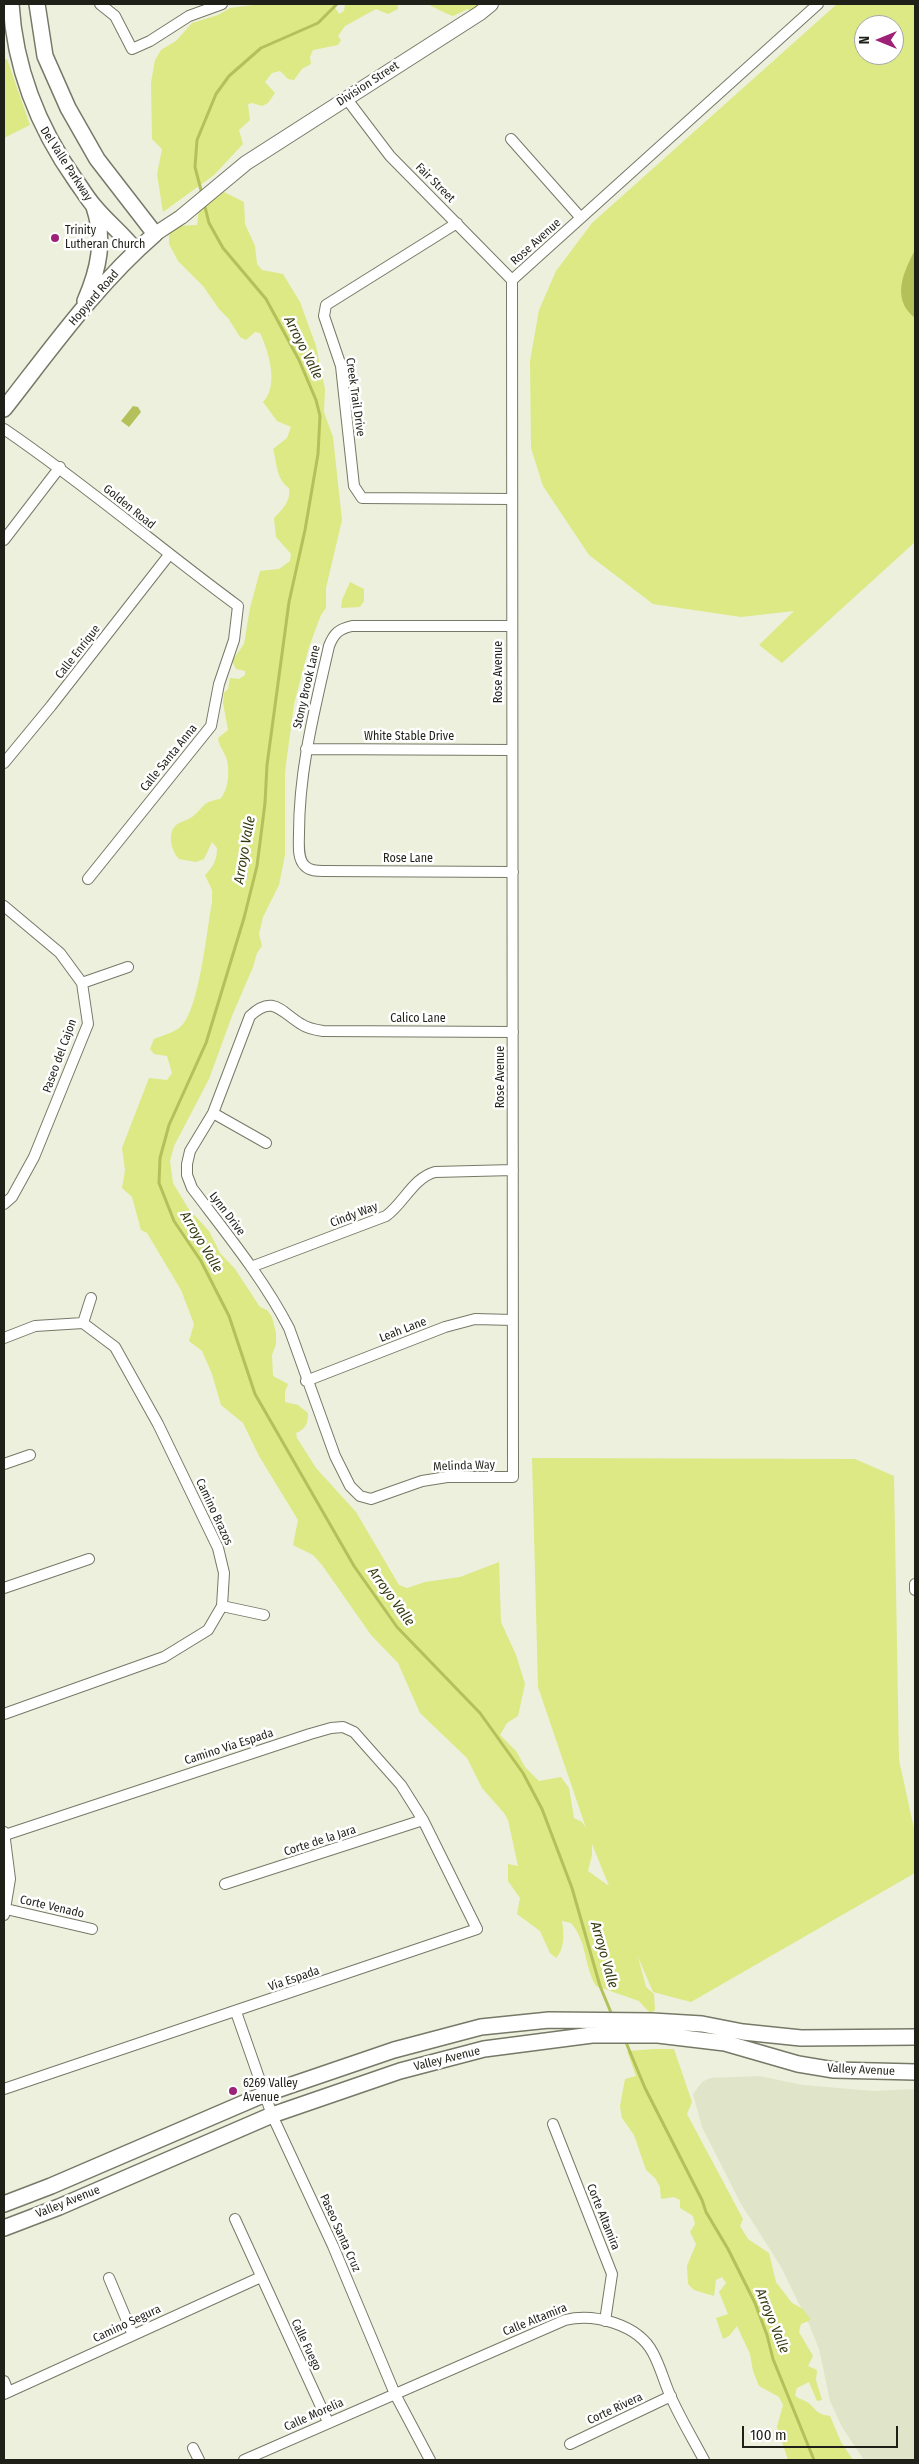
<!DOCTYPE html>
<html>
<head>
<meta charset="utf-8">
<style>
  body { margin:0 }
  #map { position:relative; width:919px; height:2464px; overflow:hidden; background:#edf0dc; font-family:"Fira Sans Condensed",sans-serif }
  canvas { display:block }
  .frame { position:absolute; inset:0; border:5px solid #1f2119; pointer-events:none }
  .north { position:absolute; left:854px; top:15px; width:50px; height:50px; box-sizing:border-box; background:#fff; border:1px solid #a5a6a3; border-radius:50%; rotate:270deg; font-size:14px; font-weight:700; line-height:20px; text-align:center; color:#1f2119 }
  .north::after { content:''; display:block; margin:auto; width:18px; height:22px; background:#9c2177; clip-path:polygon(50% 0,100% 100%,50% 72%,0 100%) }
  .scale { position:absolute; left:742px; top:2426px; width:156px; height:22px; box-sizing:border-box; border:2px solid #1f2119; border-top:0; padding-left:6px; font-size:15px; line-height:18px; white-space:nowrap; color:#1f2119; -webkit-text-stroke:4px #fff; paint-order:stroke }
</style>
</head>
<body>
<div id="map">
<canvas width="919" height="2464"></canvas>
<div class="frame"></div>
<div class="north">N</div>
<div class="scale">100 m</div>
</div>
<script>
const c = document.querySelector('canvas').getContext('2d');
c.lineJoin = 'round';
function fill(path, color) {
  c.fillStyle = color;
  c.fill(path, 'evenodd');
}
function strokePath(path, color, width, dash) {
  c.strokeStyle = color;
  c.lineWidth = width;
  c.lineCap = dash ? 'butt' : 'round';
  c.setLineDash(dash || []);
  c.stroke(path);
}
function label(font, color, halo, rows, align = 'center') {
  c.font = font + ' "Fira Sans Condensed",sans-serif';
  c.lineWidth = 5;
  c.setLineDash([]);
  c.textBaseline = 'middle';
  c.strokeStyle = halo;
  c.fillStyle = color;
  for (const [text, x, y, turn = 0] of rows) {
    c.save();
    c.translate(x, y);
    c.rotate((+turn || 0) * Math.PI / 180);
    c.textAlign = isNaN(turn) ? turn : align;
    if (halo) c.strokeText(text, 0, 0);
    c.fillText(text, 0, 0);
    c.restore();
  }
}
fill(new Path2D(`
  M759 2076 803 2085 874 2091 915 2089V2460H864L842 2427 830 2401 819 2349 808 2322 780 2265 741 2204 702 2127 693 2094 702 2082 710 2078Z`), '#e0e5c9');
fill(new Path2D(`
  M261 4H333L339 14 344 11 345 4H398V9L388 14 376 9 345 26 338 36 341 40 338 45 313 50 310 57 311 64 302 69 294 80 288 79 280 71 272 73 265 82 275 93 268 103 262 106 252 103 248 104 250 120 239 130 243 144 214 175 163 212 157 174 162 149 152 139 151 83 155 60 161 50 176 41 192 23 218 15 230 8Z
  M428 4H490L472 12 468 9 453 16C449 15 429 5 428 4Z
  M837 4H915V542L782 663 759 645 794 611 741 617 653 604 589 555 543 486 531 448 530 361 539 310 556 271 592 223ZM864 25H894V55H864Z
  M7 59 30 125 4 138V60Z
  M222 191 244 202 245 224 255 246 257 264 262 270 283 274 300 302 316 346 325 389 324 412 333 437 342 520 326 588V608L321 615 309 647 294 704 285 772V855L279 885 263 917 259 934 262 946 257 953 253 967 232 1016 209 1079 174 1146 170 1161 173 1183 188 1208 209 1231 220 1253 235 1269 260 1307 267 1310 272 1317 276 1333V1344L272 1355 273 1376 288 1384 285 1392V1402L298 1405 308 1413C308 1423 306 1429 296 1433L297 1438 316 1468 356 1512 399 1585 407 1588 425 1582 460 1577 499 1562 501 1622 516 1655 525 1684 518 1716 507 1723 500 1735 516 1751 525 1767 539 1781 561 1777 569 1788 574 1818 582 1822 586 1828 538 1687 532 1458 855 1459 894 1476 899 1760 915 1833V1873L691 2002 653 1992 638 1957 646 1987 654 1994 655 2010 650 2013 639 2001 596 1986C584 1966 587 1941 571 1923L562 1921C564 1933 565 1949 556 1958L550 1953 540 1931 517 1914 520 1898 508 1881V1864L518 1866 508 1820 504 1813 482 1788 467 1758 420 1713 398 1663 371 1635 322 1565 313 1555 293 1545 298 1520 259 1456 243 1423 221 1405 212 1374 202 1351 189 1341 194 1324 181 1290 147 1233 141 1230 132 1197 122 1188 125 1170 122 1148 149 1078 167 1080 172 1073 167 1056 154 1054 150 1049 154 1039C162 1036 172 1033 179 1028 199 1015 207 928 212 902V890L205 875C213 867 217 860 217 848L212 842 204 859 196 862 179 859C172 852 167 835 175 826 178 822 187 821 192 817 205 807 201 802 220 799 229 790 230 768 226 757 223 750 219 746 218 738L228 730 223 703 224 693 228 689 230 678 239 679 245 675V671L236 669 232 661 244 644 250 608 260 571 279 569 290 561 291 554 276 537 274 518C283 509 291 501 289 488 276 479 277 463 273 449L287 438 291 427 277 421 263 402C279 386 269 352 260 333L255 332 246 340 240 337 228 318 219 309 203 286 178 261 169 244V232L176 226 197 225 199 208ZM592 1844 609 1886 588 1871 592 1855Z
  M350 582 364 589V601L360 607 341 608 342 600Z
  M655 2049H674L692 2102 687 2114 743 2219 740 2226 748 2239 769 2253 776 2282 792 2303 803 2309 811 2320 801 2324 799 2332 813 2356 808 2366 817 2370 816 2380 822 2400 817 2401 809 2382 797 2388 795 2395C799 2400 800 2398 805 2401 816 2406 813 2414 830 2416L841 2442 853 2460H788L777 2427 783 2405 779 2397 759 2386 753 2371 750 2354 737 2326 729 2336 723 2339 716 2318 728 2314 719 2292 726 2283 722 2277 716 2280 714 2296 694 2290 688 2284 687 2266 696 2244 690 2232 695 2224 693 2216 680 2208V2200L674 2197 661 2199 660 2187 655 2178 646 2170 634 2135 622 2118 620 2106 625 2079 636 2076 627 2051Z`), '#dce984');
fill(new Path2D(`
  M915 250V318C891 299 903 273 915 250Z
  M133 406 138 407 141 412 129 427 121 421Z`), '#b4c05a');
strokePath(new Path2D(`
  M202 194 195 167 197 140 216 94 229 76 261 48 318 23 337 4
  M204 203 209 223 223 248 266 299 299 360 316 400 320 416 318 454 305 530 289 602 267 765 265 803 257 866 244 918 206 1043 169 1125 160 1158 159 1183 174 1221 201 1261 229 1316 255 1394 354 1566 397 1627 480 1713 523 1773 542 1809 572 1888 600 1986 612 2015
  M625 2040 645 2088 702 2200 706 2212 728 2249 755 2303 767 2335 773 2359 814 2460`), '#b4c05a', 3);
const minor = new Path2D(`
  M100 4 115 16 132 49 150 41 189 16 222 4
  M346 98 390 156 512 280
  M511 139 581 218
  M457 223 326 305 324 316 341 366 354 486 362 498 512 499
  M4 429C85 484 159 548 238 606L234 640 219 684 211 726 88 879
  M4 540 60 467
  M512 626H352C339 629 334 633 329 646 315 708 299 769 299 833 299 843 297 859 305 866 310 871 317 871 323 871L513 872
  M306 749 512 750
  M4 763 51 706 169 555
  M4 906 60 953 82 983 88 1024 34 1157 12 1197 4 1204
  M82 983 128 967
  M513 1032 323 1031C316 1030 307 1028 301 1024 281 1012 273 994 250 1016L213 1113 190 1151 187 1164V1175L192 1188C226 1233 263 1278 289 1328L335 1456 350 1486 360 1496 371 1499 422 1481 447 1477H513C513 1078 512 679 512 280L818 4
  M213 1113 266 1143
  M251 1267 386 1216C404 1203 413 1178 435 1172L513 1170
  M83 1323 91 1298
  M4 1338 35 1326 83 1323 115 1347 158 1424 218 1548 224 1573 222 1606 208 1630 164 1657 4 1714
  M306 1381 445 1327 475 1319 513 1320
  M4 1464 30 1455
  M915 1584V1590
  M4 1588 89 1559
  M222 1606 264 1615
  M4 1832 10 1879 4 1915
  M225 1884 423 1820
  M6 1909 92 1929
  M236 2012 272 2115 333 2246 395 2394 430 2460
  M4 2089 477 1929 423 1820 401 1785 354 1732 343 1727 331 1728 310 1734 5 1835
  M553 2124 612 2274 605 2321
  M235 2219 328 2422
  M109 2278 133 2335
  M4 2381 8 2391
  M4 2394 261 2277
  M570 2444 671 2396
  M193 2448 199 2460
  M244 2460 565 2320C594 2313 638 2324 653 2353 660 2366 664 2381 670 2395 680 2418 693 2439 704 2460`);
const tertiary = new Path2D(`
  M155 234 181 217 246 163 480 13 491 4`);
const secondary = new Path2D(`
  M11 4C15 70 38 127 76 181 82 189 87 198 94 206 107 222 123 234 136 251
  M85 301C99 269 105 240 94 207
  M4 409C51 349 97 284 155 234L97 159 68 108 45 56 37 4
  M4 2204 51 2186 265 2094 394 2050 481 2027 549 2020 652 2021 702 2024 743 2032 801 2038 915 2037
  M4 2228 59 2207 272 2115 400 2071 484 2049 592 2035H658L725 2043 798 2064 834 2070 915 2072`);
strokePath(minor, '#767967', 12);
strokePath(tertiary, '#767967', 16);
strokePath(secondary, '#767967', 18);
strokePath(minor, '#fff', 10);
strokePath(tertiary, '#fff', 14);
strokePath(secondary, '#fff', 15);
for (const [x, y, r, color] of [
  [55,238,5,"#9c2177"],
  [233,2091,5,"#9c2177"]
]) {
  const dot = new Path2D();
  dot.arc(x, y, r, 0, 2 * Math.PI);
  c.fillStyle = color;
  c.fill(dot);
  strokePath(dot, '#fff', 2);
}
label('12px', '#1f2119', '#fff', [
  ["Division Street",368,84,-33],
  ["Del Valle Parkway",66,164,57],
  ["Fair Street",435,183,45],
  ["Rose Avenue",536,242,-42],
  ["Hopyard Road",94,298,-49],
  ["Creek Trail Drive",355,397,82],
  ["Golden Road",129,507,39],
  ["Calle Enrique",78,652,-52],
  ["Rose Avenue",499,672,-90],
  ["Stony Brook Lane",307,687,-77],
  ["White Stable Drive",409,737],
  ["Calle Santa Anna",169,758,-51],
  ["Rose Lane",408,859],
  ["Calico Lane",418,1019],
  ["Paseo del Cajon",60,1056,-70],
  ["Rose Avenue",501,1077,-90],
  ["Lynn Drive",227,1214,53],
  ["Cindy Way",354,1215,-21],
  ["Leah Lane",403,1330,-21],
  ["Melinda Way",464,1466,-2],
  ["Camino Brazos",214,1512,65],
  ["Camino Via Espada",229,1747,-18],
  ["Corte de la Jara",320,1841,-18],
  ["Corte Venado",52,1907,13],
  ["Via Espada",294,1979,-19],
  ["Valley Avenue",447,2059,-14],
  ["Valley Avenue",861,2070,3],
  ["Valley Avenue",68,2202,-22],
  ["Corte Altamira",603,2217,68],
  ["Paseo Santa Cruz",340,2233,66],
  ["Calle Altamira",535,2320,-22],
  ["Camino Segura",127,2324,-25],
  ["Calle Fuego",306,2345,65],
  ["Corte Rivera",615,2409,-25],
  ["Calle Morelia",314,2415,-24]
]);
label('12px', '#1f2119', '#fff', [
  ["Trinity",65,231],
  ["Lutheran Church",65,245],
  ["6269 Valley",243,2084],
  ["Avenue",243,2098]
], 'left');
label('italic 14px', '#353a0e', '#fff', [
  ["Arroyo Valle",303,348,63],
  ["Arroyo Valle",245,850,-80],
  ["Arroyo Valle",201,1242,59],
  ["Arroyo Valle",391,1597,54],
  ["Arroyo Valle",604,1955,74],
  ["Arroyo Valle",772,2321,68]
]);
</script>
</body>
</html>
